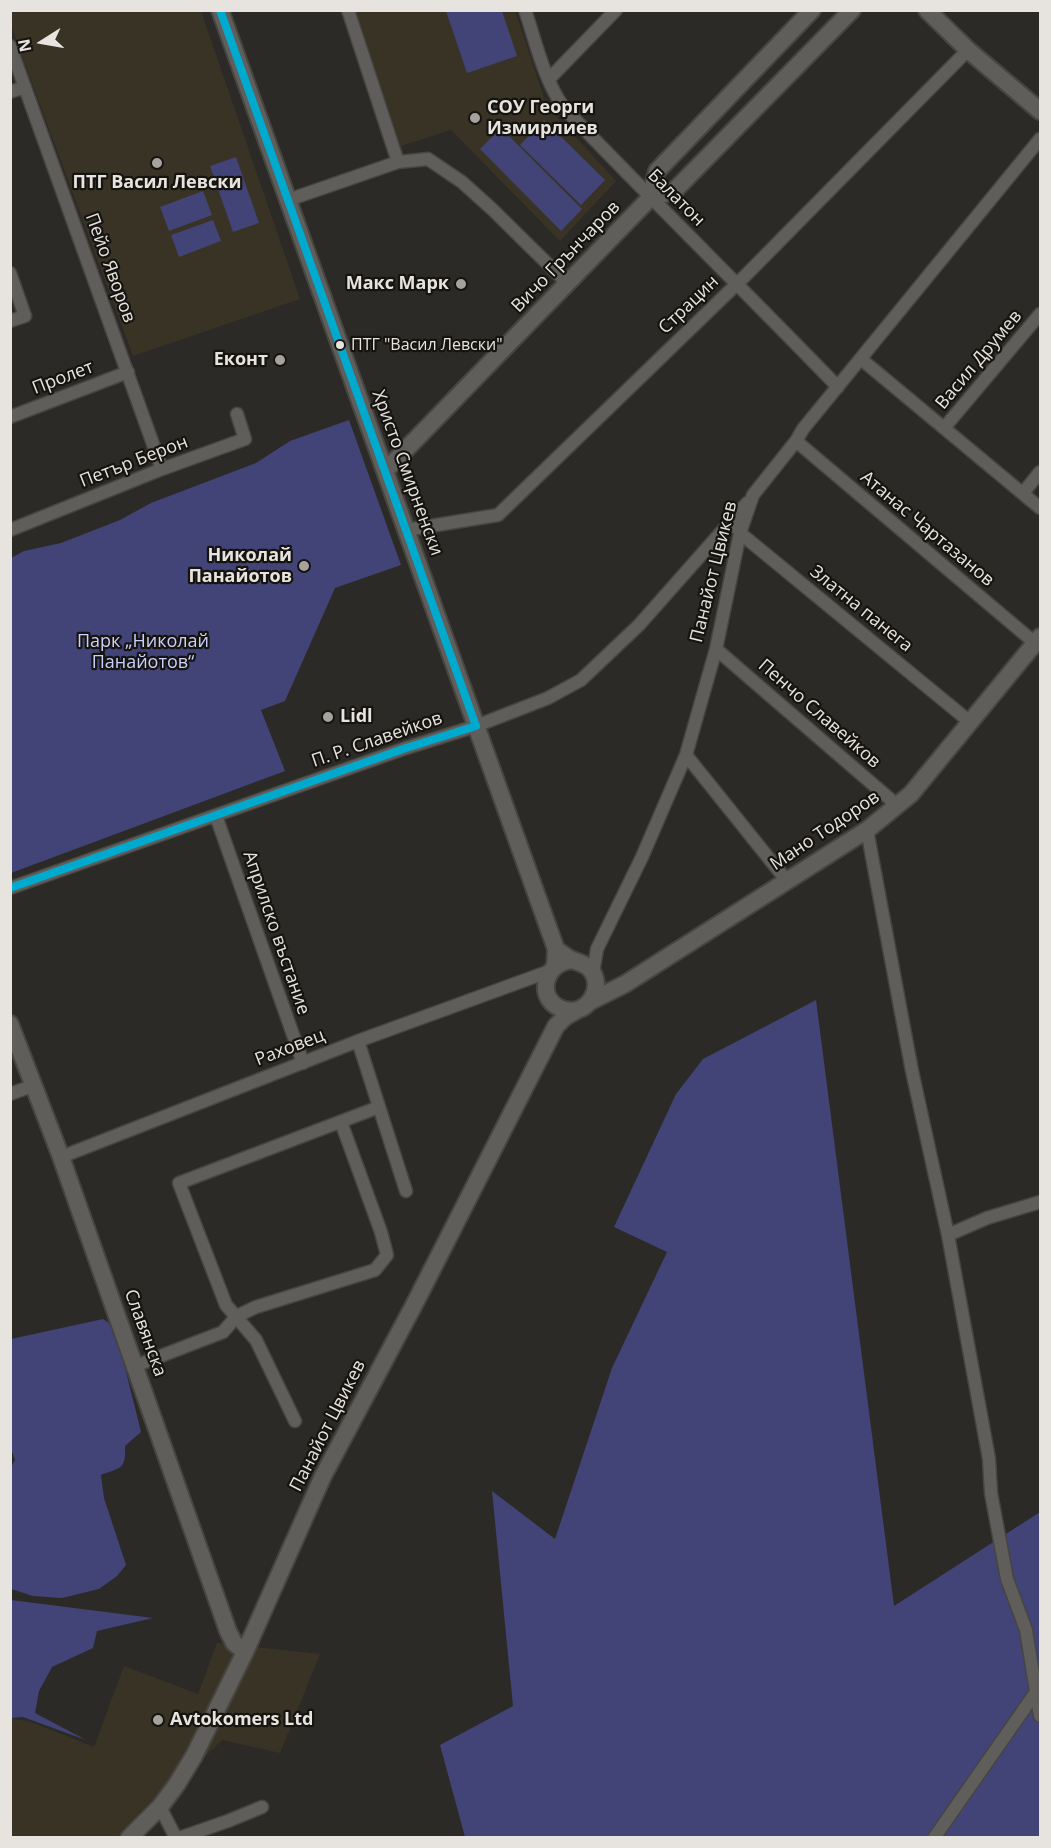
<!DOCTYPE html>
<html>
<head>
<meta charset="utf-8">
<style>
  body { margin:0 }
  #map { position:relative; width:1051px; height:1848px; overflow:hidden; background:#2c2a26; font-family:"Open Sans",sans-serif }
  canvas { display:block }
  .frame { position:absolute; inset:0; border:12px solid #e7e4df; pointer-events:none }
  .north { position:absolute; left:12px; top:12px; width:60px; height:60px; -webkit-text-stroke:4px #161410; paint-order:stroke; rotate:259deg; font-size:16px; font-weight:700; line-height:24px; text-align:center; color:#e7e4df }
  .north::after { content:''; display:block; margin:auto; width:21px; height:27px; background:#e7e4df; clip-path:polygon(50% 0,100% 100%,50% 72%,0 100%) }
</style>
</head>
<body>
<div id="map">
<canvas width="1051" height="1848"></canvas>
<div class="frame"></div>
<div class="north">N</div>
</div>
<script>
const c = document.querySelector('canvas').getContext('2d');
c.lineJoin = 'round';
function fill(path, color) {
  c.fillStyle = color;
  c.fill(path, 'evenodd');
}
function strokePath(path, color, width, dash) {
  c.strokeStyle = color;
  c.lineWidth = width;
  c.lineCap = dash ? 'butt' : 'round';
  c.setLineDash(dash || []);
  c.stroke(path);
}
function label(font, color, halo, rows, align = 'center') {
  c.font = font + ' "Open Sans",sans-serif';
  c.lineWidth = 4.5;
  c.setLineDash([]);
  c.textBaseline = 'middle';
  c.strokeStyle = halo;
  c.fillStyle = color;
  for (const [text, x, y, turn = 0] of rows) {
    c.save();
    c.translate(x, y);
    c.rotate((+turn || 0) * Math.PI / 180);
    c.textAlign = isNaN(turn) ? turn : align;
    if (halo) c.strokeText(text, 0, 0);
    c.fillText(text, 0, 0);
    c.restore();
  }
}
fill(new Path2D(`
  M11 11H201L300 299 133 356 11 26Z
  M356 11H515L547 106 616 181 560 241 451 130 401 146Z
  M217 1643 320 1654 280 1753 222 1740 123 1837H11L10 1718 31 1722 94 1747 124 1666 198 1694Z`), '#393326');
fill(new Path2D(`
  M446 11H502L517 56 467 73Z
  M544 120 605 180 581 205 520 145Z
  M501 128 582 209 561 231 480 149Z
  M236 157 259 223 233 232 210 166Z
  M203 191 212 215 169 231 160 207Z
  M213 220 221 241 179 257 171 235Z
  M349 420 401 565 335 588 285 701 261 710 285 771 11 873V558L24 551 61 543 120 520 151 503 256 463 290 441Z
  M816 1000 894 1606 1040 1512V1837H465L440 1745 513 1706 492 1491 555 1539 612 1368 667 1252 614 1227 676 1094 703 1059Z
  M103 1319 115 1327 141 1432 125 1446C126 1470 121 1467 101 1475L104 1498 126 1565 117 1576 99 1589 62 1598 33 1596 11 1589 10 1469 15 1460 10 1446 11 1339Z
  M11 1600 153 1618 97 1631 93 1648 52 1667 39 1691 35 1713 86 1740 23 1717 11 1718Z`), '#424377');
const street = new Path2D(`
  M348 10 398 162
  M525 10C536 43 544 80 564 108 654 202 747 293 838 387
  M10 46 162 469
  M549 79 616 10
  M10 92 25 87
  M288 200 398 162 428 159 462 182 493 210 567 283
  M10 273 25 316 10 321
  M861 359 1040 508
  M10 417 128 372
  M944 428 1040 314
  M796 441 1035 643
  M1023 493 1040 472
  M737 527 740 533 970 722
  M10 530 162 469 245 439 237 414
  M406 530 498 515 744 277 968 50
  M716 649 898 806
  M686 755 787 881
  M216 816 303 1063
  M867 830 912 1071 948 1235 989 1459 991 1493 1007 1579 1026 1630 1040 1716
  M10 888 406 748 476 726 548 698 581 680 639 625 747 503
  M593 973 597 949 642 857 686 755 716 649 740 533 753 495 796 441 803 429 1040 139
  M358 1041 406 1191
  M10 1094 35 1085
  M61 1157 358 1041 550 971
  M948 1235 987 1218 1040 1202
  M135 1366 223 1332 237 1316 256 1307 375 1270 387 1255 381 1232 341 1122
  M295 1421 256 1340 226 1305 179 1183 379 1107
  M160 1807 176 1838
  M179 1838 228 1821 262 1807
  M934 1838 1036 1692`);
const secondary = new Path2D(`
  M220 10 556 949 555 966
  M927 10 968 50 1040 111
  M650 198 657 171 812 10
  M385 471 650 198 674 191 852 10
  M556 949C561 953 566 957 572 960 578 962 584 963 589 968 606 985 589 1016 565 1010 535 1002 542 962 573 960
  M589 1002 625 984 867 830 911 794 1040 637
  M10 1024 61 1157 228 1631 234 1643 245 1652
  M129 1838 160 1807 177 1784 194 1756 245 1652 323 1476 414 1305 556 1026 565 1017 577 1010`);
strokePath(street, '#464541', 15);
strokePath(secondary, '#464541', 20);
strokePath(street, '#5f5e5b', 12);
strokePath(secondary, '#5f5e5b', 16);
strokePath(new Path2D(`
  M10 888 406 748 476 726 220 10`), '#00a9ce', 8);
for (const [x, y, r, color] of [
  [475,118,6,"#a6a39e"],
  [157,163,6,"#a6a39e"],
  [461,284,6,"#a6a39e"],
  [340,345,5,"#e7e4df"],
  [280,360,6,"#a6a39e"],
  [304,566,6,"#a6a39e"],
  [328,717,6,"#a6a39e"],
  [158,1720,6,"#a6a39e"]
]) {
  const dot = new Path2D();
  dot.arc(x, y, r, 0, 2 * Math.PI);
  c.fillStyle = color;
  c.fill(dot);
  strokePath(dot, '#161410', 2);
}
label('16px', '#e7e4df', '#161410', [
  ["ПТГ \"Васил Левски\"",351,345]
], 'left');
label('bold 18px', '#e7e4df', '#161410', [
  ["СОУ Георги",487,108],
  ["Измирлиев",487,129],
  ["ПТГ Васил Левски",157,183,"center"],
  ["Макс Марк",449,284,"right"],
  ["Еконт",268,360,"right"],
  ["Николай",292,556,"right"],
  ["Панайотов",292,577,"right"],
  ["Lidl",340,717],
  ["Avtokomers Ltd",170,1720]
], 'left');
label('18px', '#e7e4df', '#161410', [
  ["Балатон",676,198,45],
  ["Вичо Грънчаров",566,257,-46],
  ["Пейо Яворов",110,268,70],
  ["Страцин",689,305,-44],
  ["Васил Друмев",979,360,-50],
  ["Пролет",63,378,-21],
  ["Петър Берон",134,462,-21],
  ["Христо Смирненски",407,473,70],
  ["Атанас Чартазанов",927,529,40],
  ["Панайот Цвикев",714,572,-76],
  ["Златна панега",861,609,39],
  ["Пенчо Славейков",819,714,41],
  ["П. Р. Славейков",377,740,-19],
  ["Мано Тодоров",825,831,-34],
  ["Априлско въстание",276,933,71],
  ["Раховец",290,1048,-21],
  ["Славянска",145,1333,70],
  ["Панайот Цвикев",328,1426,-63]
]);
label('18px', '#cbcffb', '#161410', [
  ["Парк „Николай",143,642],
  ["Панайотов“",143,663]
]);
</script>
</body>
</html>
